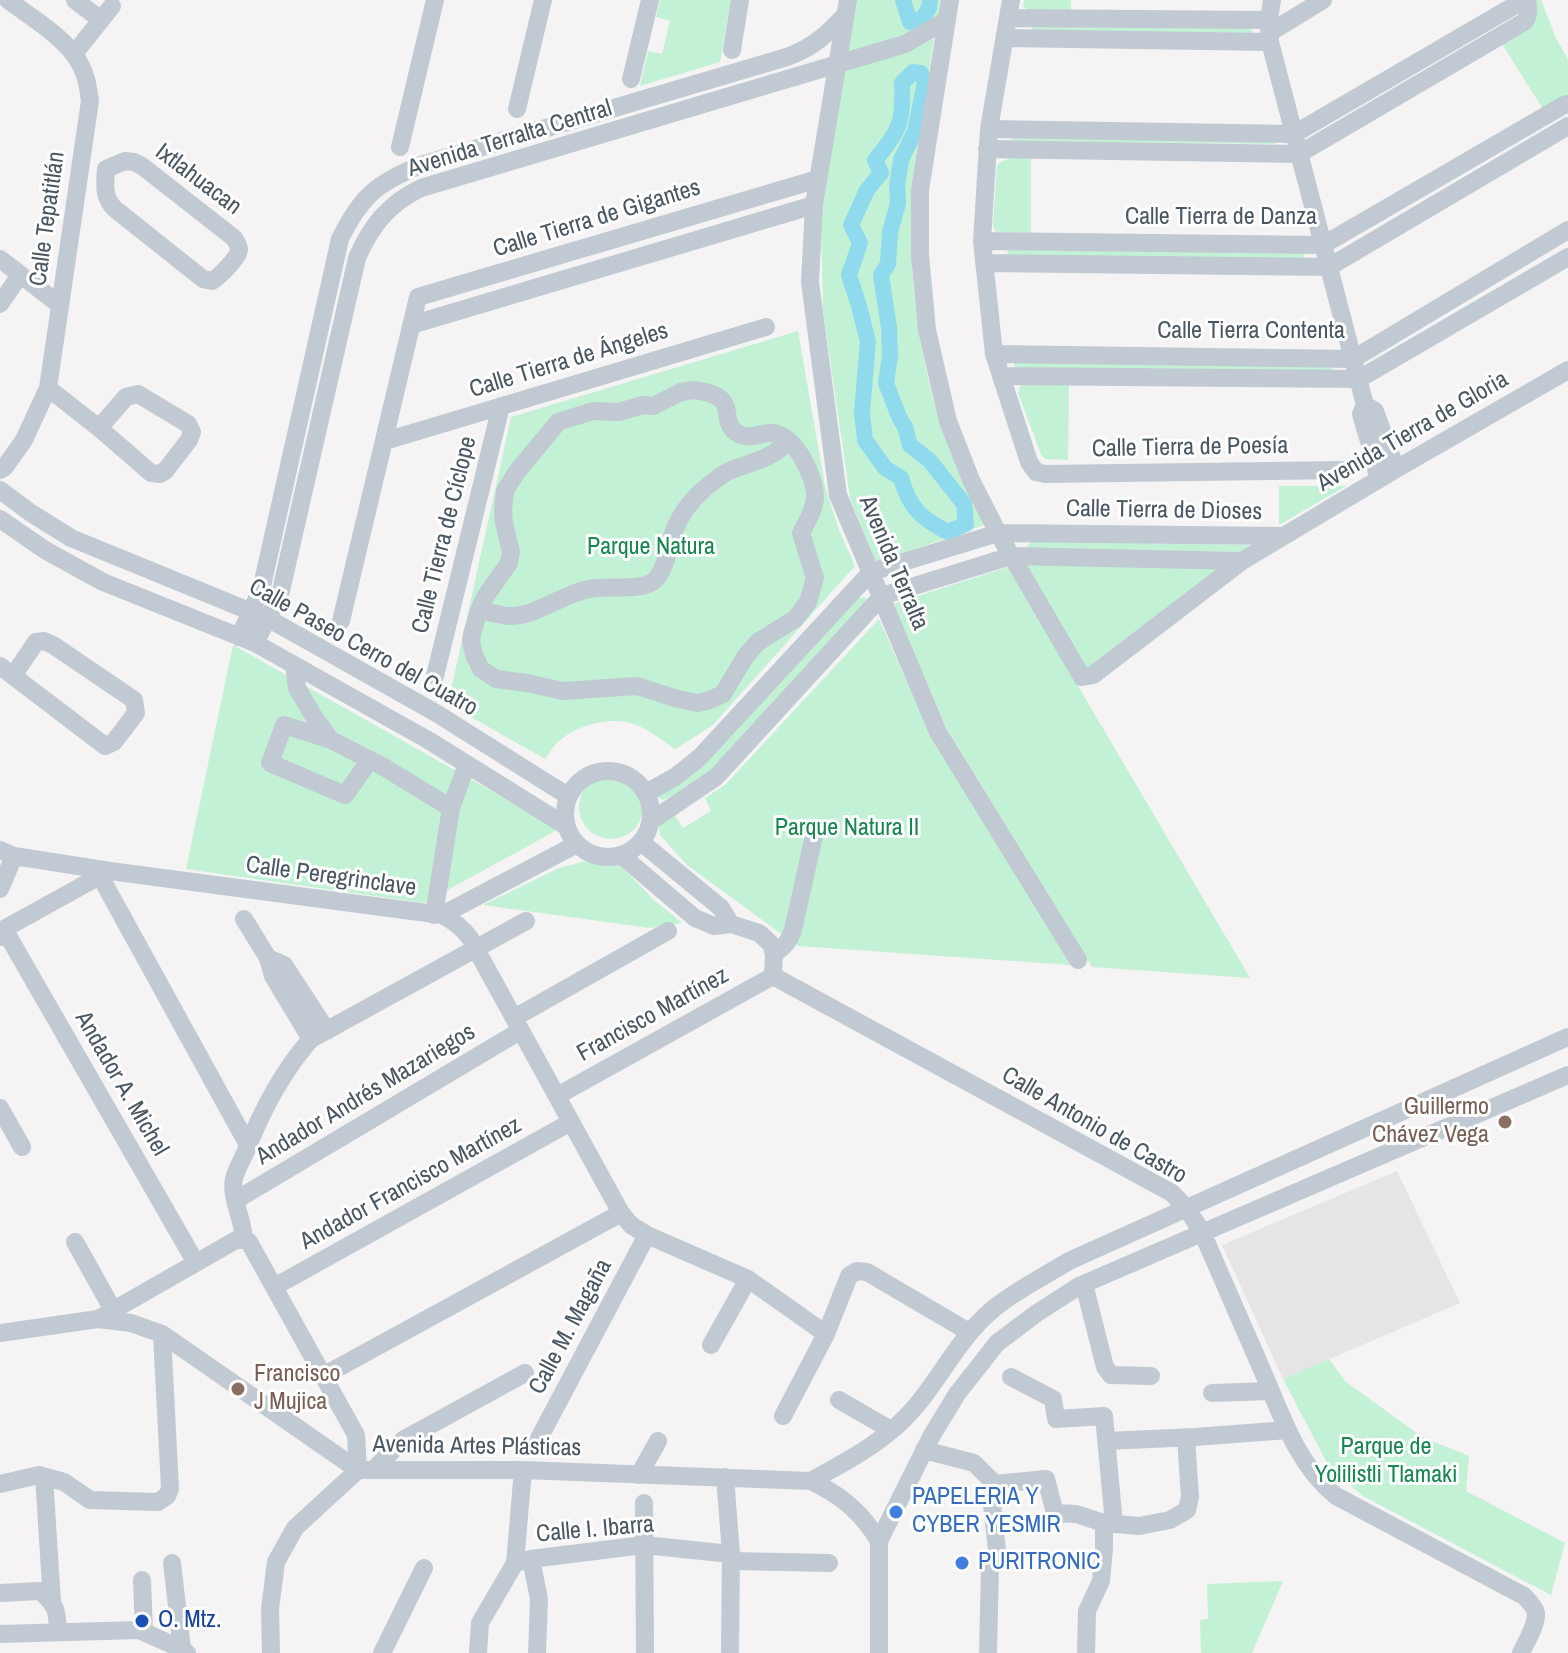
<!DOCTYPE html>
<html>
<head>
<meta charset="utf-8">
<style>
  body { margin:0 }
  canvas { display:block; background:#f5f3f3 }
</style>
</head>
<body>
<canvas width="1568" height="1653"></canvas>
<script>
const c = document.querySelector('canvas').getContext('2d');
c.lineJoin = 'round';
function fill(path, color) {
  c.fillStyle = color;
  c.fill(path, 'evenodd');
}
function strokePath(path, color, width, dash) {
  c.strokeStyle = color;
  c.lineWidth = width;
  c.lineCap = dash ? 'butt' : 'round';
  c.setLineDash(dash || []);
  c.stroke(path);
}
function label(font, color, halo, rows, align = 'center') {
  c.font = font + ' "Archivo Narrow",sans-serif';
  c.lineWidth = 6;
  c.setLineDash([]);
  c.textBaseline = 'middle';
  c.strokeStyle = halo;
  c.fillStyle = color;
  for (const [text, x, y, turn = 0] of rows) {
    c.save();
    c.translate(x, y);
    c.rotate((+turn || 0) * Math.PI / 180);
    c.textAlign = isNaN(turn) ? turn : align;
    if (halo) c.strokeText(text, 0, 0);
    c.fillText(text, 0, 0);
    c.restore();
  }
}
fill(new Path2D(`
  M1397 1171 1460 1303 1283 1379 1222 1245Z`), '#e6e4e5');
fill(new Path2D(`
  M660 0H731L720 62 640 86 648 51 662 54 670 21 656 17Z
  M857 0H941L939 15 908 36 847 55Z
  M1024 0H1071V11H1029L1023 6Z
  M1533 0H1541L1556 38 1568 60V96L1543 109 1502 44Z
  M1032 27 1250 28 1253 32 1251 33 1032 30Z
  M934 38C926 94 914 151 912 207 908 290 922 376 951 453 960 477 973 501 984 525L876 563 850 498 823 310 821 220 844 70 915 48Z
  M1011 138 1275 142V144L1012 141Z
  M1031 157V233L996 232 993 226 997 166C1005 156 1019 158 1031 157Z
  M1007 250 1304 253 1305 255 1302 259 1008 255Z
  M798 331 825 486 839 530 855 566 712 726 675 749C660 739 644 725 626 722 603 718 573 727 556 744 552 748 549 754 545 759L448 704 511 417Z
  M1015 362 1330 366 1332 368V371L1016 368 1014 364Z
  M1021 384H1069L1068 460 1045 459 1041 454 1018 393Z
  M1279 486H1346L1279 525Z
  M1032 541 1248 545 1252 550 1247 552 1033 549 1026 547Z
  M1025 565 1222 567 1084 673Z
  M1008 567 1250 978 1092 967 946 727 893 604Z
  M866 597 865 603 710 771 673 795 663 800 660 799 658 796 859 598Z
  M879 619 930 734 1071 965 798 946 687 865 660 835 659 828 662 823 675 815 683 828 711 811 705 798 726 784Z
  M233 645 559 829 424 903 186 869Z
  M579 807a32 32 0 1 1 64 0a32 32 0 1 1-64 0Z
  M594 859 607 860 619 864 654 900 682 923 650 928 483 905 559 868Z
  M1329 1359 1345 1381 1422 1437 1469 1456 1466 1491 1565 1543 1551 1595 1363 1496 1329 1467 1283 1379Z
  M1283 1581 1252 1653H1201L1200 1620 1208 1619 1207 1584Z`), '#c3f1d5');
strokePath(new Path2D(`
  M903 0 910 22 922 19 929 8 930 0
  M913 72 921 73 925 82 915 131 901 160 897 186 898 203 890 232 888 264 881 275 889 328 890 356 886 383 899 417 905 427 910 445 930 461 964 504 966 524 948 532C921 519 909 507 901 478L885 468 865 440 862 412 868 342 859 306 849 275 860 243 851 225 867 190 881 173 875 160C900 131 904 120 902 83Z`), '#90daee', 16);
strokePath(new Path2D(`
  M75 0 101 20
  M848 0 814 205 810 282 838 495 938 732 1078 960
  M950 0 920 190V255L927 330 948 421 971 480 998 533 1082 677 1093 675 1242 561 1396 469 1568 370
  M1011 0 989 129 982 241 994 354 1029 462 1036 472 1045 474 1345 470
  M1272 0 1269 20 1270 42 1365 405 1361 414 1375 462 1378 480
  M1008 18 1269 20
  M1269 33 1323 0
  M1005 38 1270 42
  M732 50 740 0
  M74 54 112 6
  M631 79 650 0
  M517 109 543 0
  M989 129 1294 134 1524 0
  M400 147 435 0
  M987 149 1299 154 1524 22C1530 15 1528 8 1527 0
  M125 161 134 162 142 166 234 238C236 242 239 245 239 250 238 258 219 277 212 281L203 279 115 209C103 197 105 186 106 169Z
  M982 241 1323 245 1564 105 1568 104
  M0 259 60 305
  M984 263 1329 267 1568 126
  M0 304 20 275
  M411 325 814 205
  M994 354 1353 359 1568 230
  M1002 376 1359 379 1568 257
  M48 388 99 428 151 473 160 474 165 471 189 440 192 432 188 424 138 394 126 397 99 428
  M693 390C744 396 716 419 737 433 749 441 761 432 773 433 796 436 816 478 815 498 814 511 806 523 801 533L815 578 808 602 795 619 758 642 745 657 723 694 710 700 698 703 678 699 637 686 563 691 527 683 496 679 481 669 474 655 471 641 472 634 479 610 485 597 509 563 511 552 504 523 503 510 505 491 516 473 558 422 593 411 619 412 643 405 653 406 681 392Z
  M1365 405 1375 411 1396 469
  M385 441 766 327
  M0 470 4 468 24 440 48 388 90 101C88 88 87 76 80 64 67 38 30 17 8 0
  M0 490 31 513 71 538 269 619 436 713 568 796
  M0 519 45 550 103 582 255 643 428 740 566 826
  M479 610C489 612 499 615 509 616 540 616 565 591 596 588 611 586 644 591 655 580 666 569 668 548 673 534 679 516 689 502 704 489 713 482 722 473 734 469 758 460 768 460 788 442
  M341 621 418 297 818 179
  M239 637 261 590 340 239C361 196 377 183 421 165L787 57C812 48 828 34 845 15
  M255 643 280 595 357 258C371 226 388 204 421 188L905 44 947 20
  M294 665 297 688 314 717 331 740
  M0 666 105 746 114 742 136 713 134 700 53 645 44 641 36 642 13 676
  M435 676 501 406
  M370 760 345 795 270 763 284 725 331 740 382 766 451 808
  M565 814a43 43 0 1 1 86 0a43 43 0 1 1-86 0Z
  M646 793 675 777 700 757 871 572 998 533 1282 536
  M651 821 716 777 882 596 1011 556 1242 561
  M641 842 721 908 731 924
  M0 850 14 856 110 871 442 915C454 921 462 927 470 938L621 1213 631 1225 647 1235 748 1279 826 1334
  M621 855 695 918 714 926 731 924 759 933 771 944 774 954 773 976
  M100 876 248 1145
  M0 889 14 856
  M434 915 451 808 467 764
  M442 915 577 844
  M244 919 268 958 273 976 311 1039
  M4 929 196 1263
  M1 937 4 929 107 872
  M774 954C784 947 789 942 793 930L815 831
  M268 958 284 965 327 1031
  M773 976 1172 1193 1187 1209 1202 1232C1221 1276 1240 1319 1259 1363 1280 1410 1295 1463 1336 1496L1524 1596C1528 1600 1535 1607 1536 1613 1537 1625 1526 1642 1521 1653
  M514 1018 668 931
  M557 1096 773 976
  M0 1108 22 1147
  M236 1200 520 1031
  M244 1240C244 1221 230 1198 234 1179 236 1170 242 1160 246 1151 262 1110 282 1072 311 1039L526 921
  M244 1240 249 1242 356 1435 358 1470
  M75 1242 113 1310
  M1084 1284 1105 1367 1111 1375 1151 1376
  M274 1287 571 1122
  M98 1319 236 1240H244
  M0 1333 98 1319 131 1323 162 1334 358 1470
  M711 1345 748 1279
  M323 1376 621 1213
  M1011 1377 1053 1399 1056 1419 1104 1416 1114 1524
  M1212 1393 1271 1391
  M839 1400 891 1430
  M783 1416 826 1334 849 1276 857 1271 867 1272 969 1332
  M1106 1441 1195 1437 1288 1430
  M537 1442 647 1235
  M924 1450 974 1463 995 1484
  M373 1470 403 1440 525 1373
  M639 1475 658 1441
  M44 1477 52 1601
  M725 1477 731 1554 730 1653
  M811 1481C849 1460 888 1440 916 1406 942 1375 960 1337 992 1310 1014 1291 1045 1276 1069 1261L1568 1037
  M0 1484 39 1475 64 1482 90 1500 158 1502 167 1496 170 1489 162 1334
  M995 1484 1046 1479 1055 1513 1076 1514 1104 1523 1139 1526 1170 1520 1187 1510 1190 1497 1186 1437
  M644 1503 645 1653
  M531 1559 539 1599 537 1653
  M731 1561 829 1563
  M172 1563 182 1649
  M515 1563 523 1470
  M142 1580 144 1632
  M0 1593 40 1591C57 1606 57 1610 58 1632
  M0 1634 139 1630 182 1649 187 1653
  M271 1653 270 1609 276 1562 295 1528 358 1470H523L811 1481C841 1495 862 1513 879 1541
  M382 1653 424 1568
  M478 1653 480 1623 515 1563 531 1559 644 1545 731 1554
  M879 1653V1541L932 1435 957 1394 997 1343 1037 1313 1079 1286 1568 1075
  M988 1653 990 1566 998 1559 991 1495 995 1484
  M1086 1653 1087 1611 1101 1581 1104 1548V1523`), '#c1cad2', 18);
for (const [x, y, r, color] of [
  [1505,1122,8,"#8d6e63"],
  [238,1389,8,"#8d6e63"],
  [896,1512,8,"#3f7fe0"],
  [962,1563,8,"#3f7fe0"],
  [142,1621,8,"#1a4fb4"]
]) {
  const dot = new Path2D();
  dot.arc(x, y, r, 0, 2 * Math.PI);
  c.fillStyle = color;
  c.fill(dot);
  strokePath(dot, '#fff', 3);
}
label('24px', '#4a5661', '#fff', [
  ["Avenida Terralta Central",510,139,-17],
  ["Ixtlahuacan",198,180,37],
  ["Calle Tierra de Danza",1221,218],
  ["Calle Tepatitlán",48,219,-82],
  ["Calle Tierra de Gigantes",597,219,-17],
  ["Calle Tierra Contenta",1251,332],
  ["Calle Tierra de Ángeles",569,361,-17],
  ["Avenida Tierra de Gloria",1413,432,-30],
  ["Calle Tierra de Poesía",1190,448,-1],
  ["Calle Tierra de Dioses",1164,511,1],
  ["Calle Tierra de Cíclope",445,535,-76],
  ["Avenida Terralta",893,563,67],
  ["Calle Paseo Cerro del Cuatro",363,648,29],
  ["Calle Peregrinclave",331,877,8],
  ["Francisco Martínez",653,1015,-29],
  ["Andador A. Michel",121,1084,60],
  ["Andador Andrés Mazariegos",366,1095,-31],
  ["Calle Antonio de Castro",1094,1126,30],
  ["Andador Francisco Martínez",411,1184,-29],
  ["Calle M. Magaña",571,1327,-62],
  ["Avenida Artes Plásticas",477,1447,1],
  ["Calle I. Ibarra",595,1530,-5]
]);
label('24px', '#17864f', '#fff', [
  ["Parque Natura",651,548],
  ["Parque Natura II",847,829],
  ["Parque de",1386,1448],
  ["Yolilistli Tlamaki",1386,1476]
]);
label('24px', '#785e54', '#fff', [
  ["Guillermo",1489,1108],
  ["Chávez Vega",1489,1136],
  ["Francisco",254,1375,"left"],
  ["J Mujica",254,1403,"left"]
], 'right');
label('24px', '#366cbe', '#fff', [
  ["PAPELERIA Y",912,1498],
  ["CYBER YESMIR",912,1526],
  ["PURITRONIC",978,1563]
], 'left');
label('24px', '#164399', '#fff', [
  ["O. Mtz.",158,1621]
], 'left');
</script>
</body>
</html>
